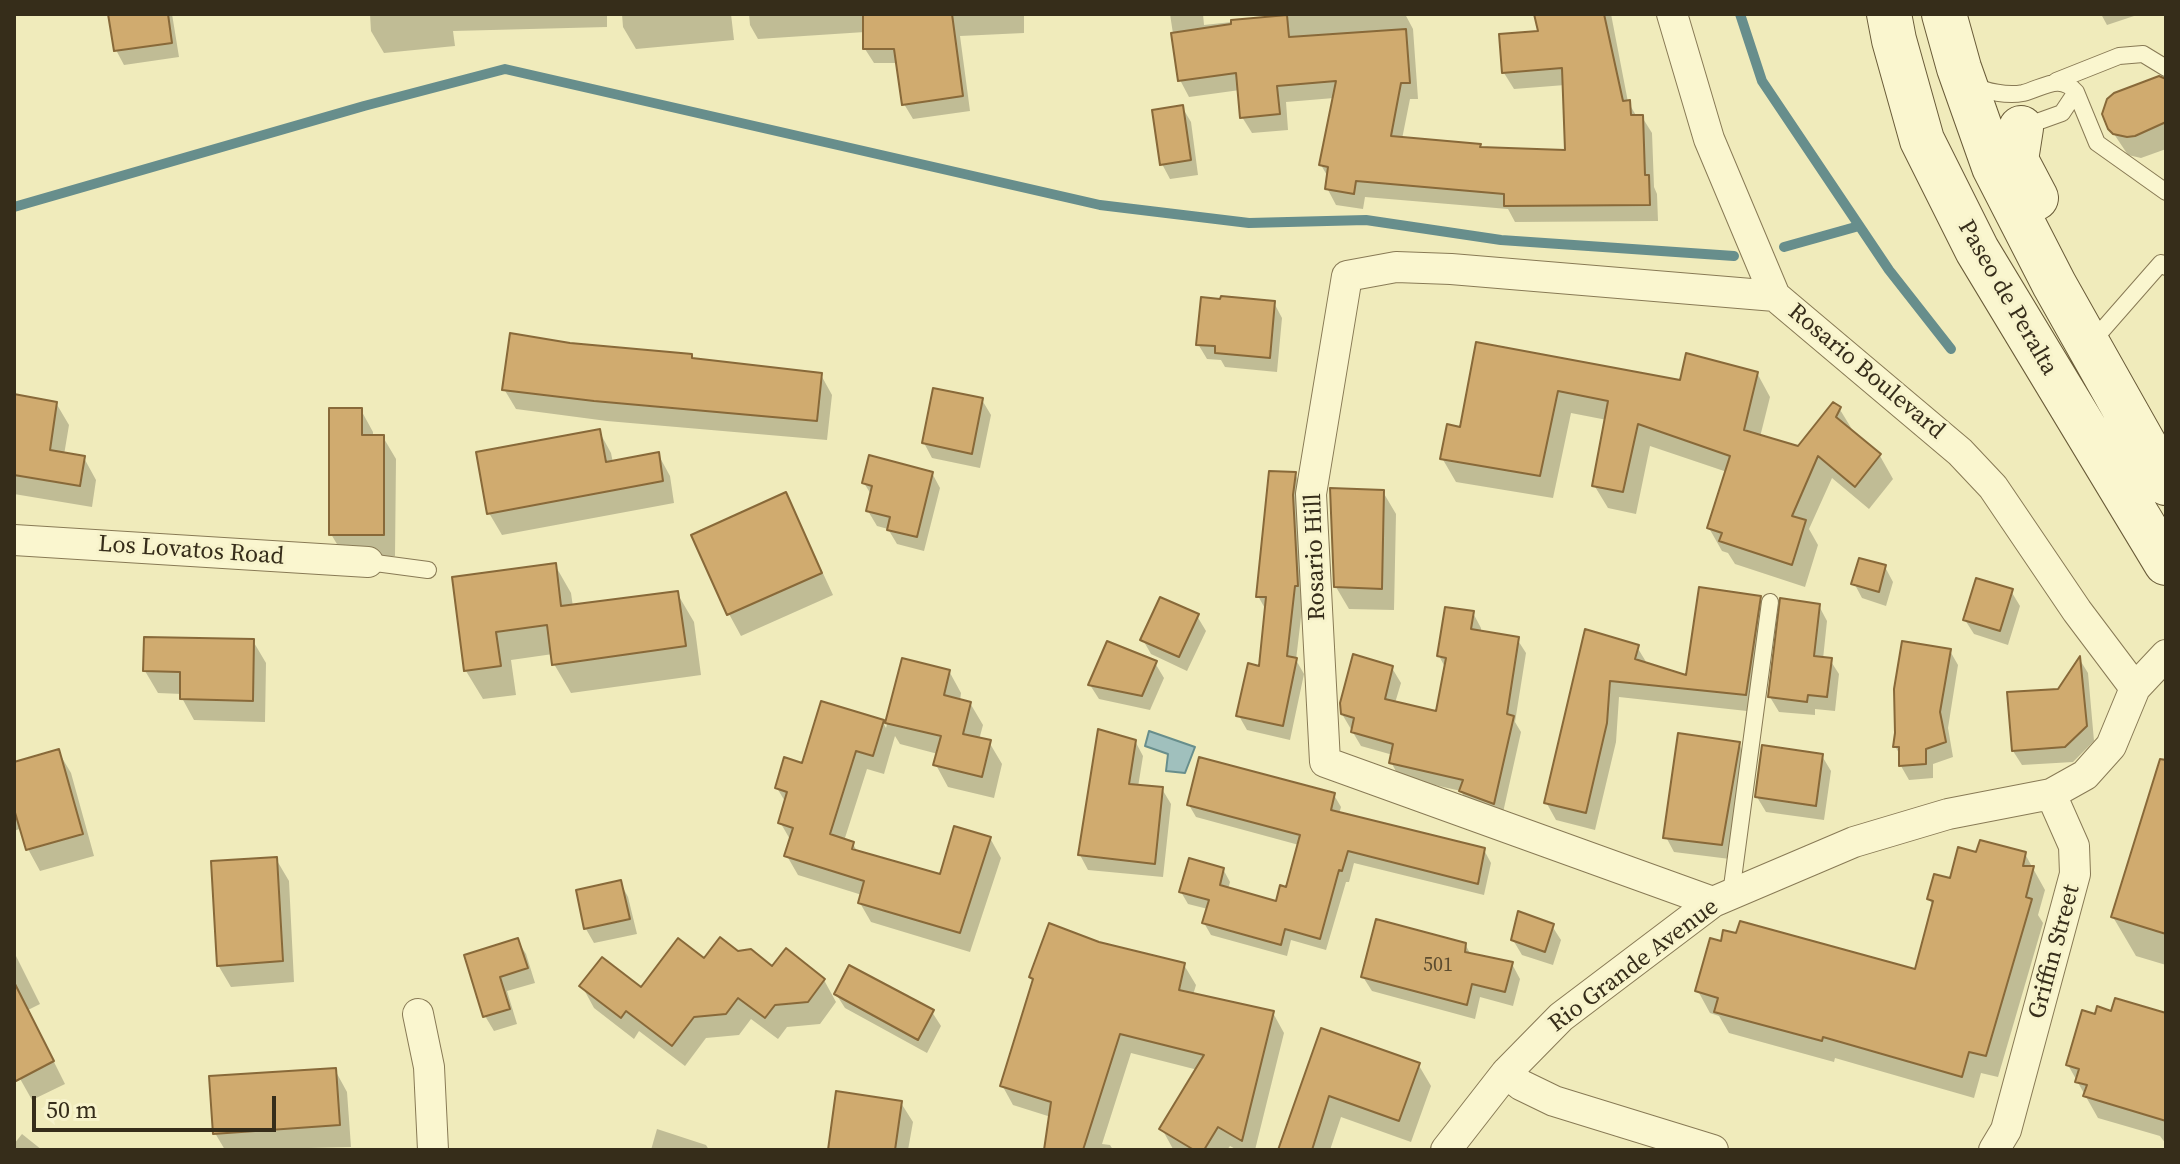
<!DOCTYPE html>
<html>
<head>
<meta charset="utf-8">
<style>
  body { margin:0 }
  #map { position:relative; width:2180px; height:1164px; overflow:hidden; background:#f0ebbb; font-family:"Source Serif 4",serif }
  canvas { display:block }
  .frame { position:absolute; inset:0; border:16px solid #362d1a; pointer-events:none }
  .scale { position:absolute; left:32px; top:1096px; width:244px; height:36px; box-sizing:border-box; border:4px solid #362d1a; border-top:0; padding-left:10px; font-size:24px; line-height:28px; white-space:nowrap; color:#362d1a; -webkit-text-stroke:6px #f7f3cb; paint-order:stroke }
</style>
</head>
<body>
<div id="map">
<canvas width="2180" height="1164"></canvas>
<div class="frame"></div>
<div class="scale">50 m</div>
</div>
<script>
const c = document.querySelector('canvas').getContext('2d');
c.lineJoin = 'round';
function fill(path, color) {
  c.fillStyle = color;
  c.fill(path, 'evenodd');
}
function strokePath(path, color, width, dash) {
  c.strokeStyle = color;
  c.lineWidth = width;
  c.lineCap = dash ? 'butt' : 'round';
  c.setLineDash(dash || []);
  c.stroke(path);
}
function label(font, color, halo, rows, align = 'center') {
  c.font = font + ' "Source Serif 4",serif';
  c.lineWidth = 6;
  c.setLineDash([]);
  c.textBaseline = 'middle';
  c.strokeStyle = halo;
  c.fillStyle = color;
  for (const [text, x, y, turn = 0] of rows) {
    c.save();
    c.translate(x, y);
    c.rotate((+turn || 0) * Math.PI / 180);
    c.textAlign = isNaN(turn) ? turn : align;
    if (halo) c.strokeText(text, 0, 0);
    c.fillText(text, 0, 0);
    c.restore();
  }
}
const water = new Path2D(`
  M1149 731 1195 747 1185 773 1166 771 1168 754 1145 746Z`);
fill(water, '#a0c0bd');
strokePath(water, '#678e8c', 2);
fill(new Path2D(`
  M110 14H172L179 57 124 65 116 50Z
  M370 14H607V27L453 31 455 46 384 53 371 31Z
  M622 14H731L734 40 636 49 623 27Z
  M749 14H1024V33L960 36 970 111 913 119 904 104 898 63H874L865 49V32L758 39 750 25Z
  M1170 14H1203L1204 25 1307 14H1405L1413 29 1418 99H1410L1402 139 1479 146 1482 149 1567 152 1565 85 1514 89 1504 73 1541 32 1536 14H1611L1628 102 1637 117H1642L1652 133 1654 187 1657 194 1658 221 1515 222 1508 209 1365 197 1363 209 1336 205 1327 188 1328 177 1321 165 1334 98 1286 102 1288 130 1252 133 1242 117 1240 90 1189 97 1180 80Z
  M2101 14H2140L2107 25Z
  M2166 79V149L2141 158 2128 155 2110 128Z
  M1182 107 1191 122 1198 175 1170 179 1162 164Z
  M1274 303 1282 318 1277 372 1225 367 1221 360 1207 359 1198 344Z
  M1478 344 1681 383 1757 373 1770 397 1760 437 1798 448 1839 408 1853 431 1880 456 1893 479 1869 509 1832 478 1809 529 1818 545 1805 587 1735 564 1728 553 1722 551 1709 528 1727 472 1650 446 1636 514 1608 508 1594 485 1607 420 1571 413 1553 498 1456 482 1442 458 1462 429Z
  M693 360 821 375 832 395 827 440 607 421 516 409 504 389Z
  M14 396 56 403 69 425 64 455 84 458 96 480 92 507 14 494Z
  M982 400 991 415 980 468 932 458 924 443Z
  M361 410 373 432V437H383L396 459 395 556H344L331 534Z
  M599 431 611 453 613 463 658 454 670 476 674 503 502 535 489 513Z
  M932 473 940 488 924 551 897 544 888 529 877 526 868 511 872 496 864 483Z
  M1295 474 1303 489V600L1296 660 1304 674 1290 740 1247 730 1239 716 1260 668 1267 612 1258 596Z
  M1383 492 1396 514 1394 610 1349 609 1336 587Z
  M785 495 797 517 833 595 741 636 729 614 694 536Z
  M555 565 571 593 573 607 677 593 694 622 701 675 571 693 554 664 553 654 511 660 516 695 483 699 466 671 454 579Z
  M1885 567 1893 582 1886 606 1862 598 1854 583Z
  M2011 591 2020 606 2008 645 1974 634 1965 620Z
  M1760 597 1770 615 1756 712 1619 697 1616 742 1595 830 1556 820 1546 802 1586 631 1637 647 1648 665 1688 677Z
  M1819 606 1827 621 1823 659 1830 660 1839 674 1835 711 1815 709V715L1779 712 1770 697Z
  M1473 613 1481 628V632L1517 639 1526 653 1515 722 1521 732 1502 817 1469 806 1461 791 1399 777 1391 762 1393 755 1361 746 1342 714 1392 668 1401 683 1395 703 1438 714 1446 669 1439 656Z
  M1197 616 1206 631 1187 671 1151 654 1143 640Z
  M253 641 266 663 265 722 194 720 182 698V694L158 693 145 671Z
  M1950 651 1958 665 1948 728 1953 757 1933 764V778L1909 780 1901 766V757L1895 746Z
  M903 660 949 671 961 693 960 701 970 703 983 725 979 740 989 742 1002 764 994 798 948 787 936 765 938 754 900 744 895 736 884 774 867 769 844 841 853 844 858 853 941 876 990 838 1001 858 970 952 871 922 860 903 862 895 798 875 787 856 791 841 780 822 786 803 777 788 803 765 883 722 886 728Z
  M2080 660 2088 673 2094 741 2073 762 2022 765 2013 751Z
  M1155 663 1164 678 1150 710 1099 699 1090 685Z
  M1135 741 1143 756 1138 787 1162 789 1171 804 1163 877 1088 870 1080 855Z
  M1739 744 1747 759 1730 859 1674 852 1666 837Z
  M58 751 71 773 94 856 40 871 28 849 22 828 14 831V764Z
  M1822 756 1831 771 1824 820 1766 812 1757 797Z
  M2166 781V965L2136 956 2113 917Z
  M1334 795 1341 807 1339 814 1484 850 1491 863 1484 895 1354 863 1349 882H1346L1326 950 1291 940 1287 956 1211 935 1204 923 1208 909 1188 904 1181 892 1223 869 1230 882 1228 889 1277 903 1287 889 1299 845 1196 817 1189 805Z
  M2025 854 2045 890 2038 915 2043 923 1998 1077 1981 1073 1974 1098 1835 1058 1834 1062 1729 1033 1719 1016 1710 1013 1698 991 1917 971 1934 907 1929 899 1978 855Z
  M276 859 289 881 294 982 231 987 218 965Z
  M620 882 628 897 637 934 594 943 586 929 578 892Z
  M1552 926 1561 940 1553 965 1522 955 1513 940Z
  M517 940 526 954 535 983 507 991 517 1024 494 1031 485 1016 466 956Z
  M1098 944 1184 965 1196 985 1193 995 1273 1013 1284 1033 1255 1150H1237L1230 1146 1227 1150 1173 1149 1162 1129 1198 1070 1131 1053 1102 1144 1110 1145 1113 1150H1046L1051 1117 1013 1105 1002 1085 1034 982 1031 977Z
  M1465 944 1471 955 1512 964 1520 979 1513 1006 1480 997 1475 1019 1372 991 1363 977Z
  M14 946 15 954 40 1004 28 1010 65 1084 32 1100 14 1068Z
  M737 953 773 969 824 980 836 1002 820 1024 787 1027 778 1039 751 1019 739 1035 706 1038 685 1066 639 1031 634 1039 594 1008 582 986 642 990 704 961Z
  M836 994 932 1012 941 1026 927 1053 845 1008Z
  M2112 1013 2166 1015V1144L2160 1136 2098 1118 2068 1065 2096 1016Z
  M1322 1030 1418 1064 1431 1086 1411 1142 1341 1117 1330 1150H1280Z
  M335 1070 347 1092 351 1147 225 1150 215 1133Z
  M901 1103 913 1122 908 1150H830Z
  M657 1129 706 1145 709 1150H651Z
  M22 1134 42 1150H14V1144Z`), '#0003');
strokePath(new Path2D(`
  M1740 14 1762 81 1889 270 1951 349
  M14 207 364 106 505 69 1100 205 1249 223 1366 220 1501 240 1734 256
  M1784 247 1859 226`), '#678e8c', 10);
const building = new Path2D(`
  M108 14H168L172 43 114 51Z
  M863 14H952L963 96 902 105 894 49H863Z
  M1534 14H1604L1623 101 1630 100 1631 115H1643L1645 175H1649L1650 205 1504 206V194L1356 181 1354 194 1325 189 1328 167 1319 165 1336 81 1277 86 1280 114 1240 118 1236 73 1178 81 1171 33 1231 24V20L1287 15 1289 37 1406 29 1410 83H1401L1391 136 1481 144 1480 147 1565 150 1562 68 1502 73 1499 34 1538 31Z
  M2159 76 2166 79V122L2135 136 2127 137 2113 134 2108 129 2102 114 2107 99 2114 93Z
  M1183 105 1191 160 1160 165 1152 110Z
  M1221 296 1275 301 1270 358 1215 353V346L1196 345 1201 297 1220 299Z
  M510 333 570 343 692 354V358L822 373 817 421 594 401 502 390Z
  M1476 342 1680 380 1686 353 1758 372 1744 430 1798 446 1833 402 1841 407 1836 417 1881 454 1855 487 1818 456 1792 516 1806 520 1792 565 1719 541 1722 533 1707 528 1730 456 1638 424 1623 492 1592 486 1608 401 1558 391 1540 476 1440 459 1447 424 1460 427Z
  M933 388 983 398 972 454 922 443Z
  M14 394 57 402 50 450 85 456 80 486 14 475Z
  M329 408H362V435H384V535H329Z
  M600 429 606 462 659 452 663 481 487 514 476 452Z
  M869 455 933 472 917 537 887 530 890 517 866 511 872 486 862 483Z
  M1269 471 1296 472 1293 495 1298 586H1295L1287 656 1297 658 1283 726 1236 716 1248 663 1259 666 1266 597H1256Z
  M1330 488 1384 490 1382 589 1334 587Z
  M786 492 822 573 727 615 691 535Z
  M1859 558 1886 565 1879 592 1851 584Z
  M556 563 561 606 678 591 686 646 552 665 547 625 496 632 501 666 464 671 452 577Z
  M1976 578 2013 589 2000 631 1963 620Z
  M1699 587 1761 596 1746 695 1610 681 1607 723 1586 813 1544 803 1585 629 1639 645 1635 659 1686 675Z
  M1160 597 1199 614 1179 657 1140 640Z
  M1780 598 1820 604 1814 656 1832 658 1827 697 1808 695 1807 702 1768 697Z
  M1445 607 1474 611 1471 629 1519 637 1507 714 1514 716 1494 804 1459 791 1463 780 1389 763 1393 744 1351 732 1354 718 1341 714 1340 703 1353 654 1393 666 1385 699 1436 711 1446 658 1437 656Z
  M144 637 254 639 253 701 180 699V672L143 671Z
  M1107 641 1157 661 1142 696 1088 685Z
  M1902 641 1951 649 1940 712 1946 742 1926 749V764L1899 766V747H1893L1895 733 1894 689Z
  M2080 656 2087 726 2065 747 2012 751 2007 692 2058 689Z
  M902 658 950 670 944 695 971 702 963 734 991 740 982 777 933 765 941 736 885 723Z
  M821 701 884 720 873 756 856 751 830 834 854 842 852 849 940 874 954 826 991 837 960 933 858 903 864 881 784 856 793 828 778 823 787 792 775 788 784 757 802 763Z
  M1098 729 1136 740 1129 784 1163 787 1155 864 1078 855Z
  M1678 733 1740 742 1722 845 1663 838Z
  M1762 745 1823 754 1816 806 1755 797Z
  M59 749 83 834 26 850 14 809V762Z
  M1199 757 1335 793 1331 810 1485 848 1478 884 1348 851 1342 871 1339 870 1320 939 1285 929 1281 945 1202 923 1209 900 1179 892 1189 858 1224 868 1220 885 1276 901 1280 885 1286 887 1300 835 1187 805Z
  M2160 759 2166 760V934L2111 917Z
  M1980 840 2026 852 2023 866H2034L2026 897 2032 899 1986 1056 1969 1052 1962 1077 1823 1037 1822 1041 1714 1012 1718 998 1695 991 1710 938 1721 941 1723 930 1736 933 1740 921 1915 969 1933 901 1927 899 1934 874 1950 878 1958 847 1976 852Z
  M277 857 283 961 217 966 211 861Z
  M621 880 630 919 584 929 576 890Z
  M1518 911 1554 924 1545 952 1511 940Z
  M1376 919 1466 943 1465 952 1513 962 1505 992 1472 984 1467 1005 1361 977Z
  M1049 923 1099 942 1185 963 1179 990 1274 1011 1242 1141 1218 1127 1204 1150H1194L1159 1129 1204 1055 1120 1034 1083 1150H1044L1051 1102 1000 1086 1033 979 1029 977Z
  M720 937 738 951 751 949 772 966 786 948 825 979 808 1002 775 1005 765 1018 738 998 726 1014 694 1017 672 1046 626 1011 621 1018 579 986 602 957 641 987 678 938 704 958Z
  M518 938 528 968 500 977 510 1009 483 1017 464 955Z
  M849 965 934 1010 918 1040 834 994Z
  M14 982 54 1061 14 1082Z
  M2115 998 2166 1013V1121L2083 1096 2087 1085 2075 1082 2079 1069 2066 1065 2082 1010 2095 1014 2097 1006 2111 1011Z
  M1321 1028 1420 1063 1399 1121 1329 1096 1312 1150H1278Z
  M336 1068 340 1125 213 1134 209 1076Z
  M836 1091 902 1101 895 1150H828Z`);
fill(building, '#d0ab6f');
strokePath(building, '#886939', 2);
const service = new Path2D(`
  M2056 81 2119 56 2143 54 2166 68
  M1973 85C1986 92 2008 96 2023 93 2043 88 2060 73 2076 92L2097 143 2166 192
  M2023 127 2062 113 2076 92
  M2090 344 2161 263 2166 267
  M368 562 428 570
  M1731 894 1770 602`);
const minor = new Path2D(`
  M1672 14 1709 139 1775 296 1960 452 1993 487 2077 611 2135 688
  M14 540 368 562
  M1713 902 1325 762 1311 494 1347 276 1396 267 1451 269 1775 296
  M418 1014 429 1067 433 1150
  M1506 1073 1521 1085 1554 1101 1713 1150
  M1446 1150 1506 1073 1561 1017 1713 902 1854 842 1948 814 2051 794
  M1994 1150 2006 1130 2075 874 2074 846 2051 794 2085 775 2111 746 2135 688 2166 655`);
const secondary = new Path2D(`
  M1889 14 1894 40 1922 140 1977 250 2166 563
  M1944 14 1959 68 1994 167 2054 284 2166 483
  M2021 128 2016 160 2036 198`);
strokePath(service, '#887a55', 18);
strokePath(minor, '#887a55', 32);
strokePath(secondary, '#695b38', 46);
strokePath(service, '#faf6cf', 16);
strokePath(minor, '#faf6cf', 30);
strokePath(secondary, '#faf6cf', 44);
label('20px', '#5c4c2f', null, [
  ["501",1438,966]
]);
label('24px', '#362d1a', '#f7f3cb', [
  ["Paseo de Peralta",2007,298,60],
  ["Rosario Boulevard",1866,372,40],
  ["Los Lovatos Road",191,551,4],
  ["Rosario Hill",1316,557,-92],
  ["Griffin Street",2055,952,-75],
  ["Rio Grande Avenue",1634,966,-37]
]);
</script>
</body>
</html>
